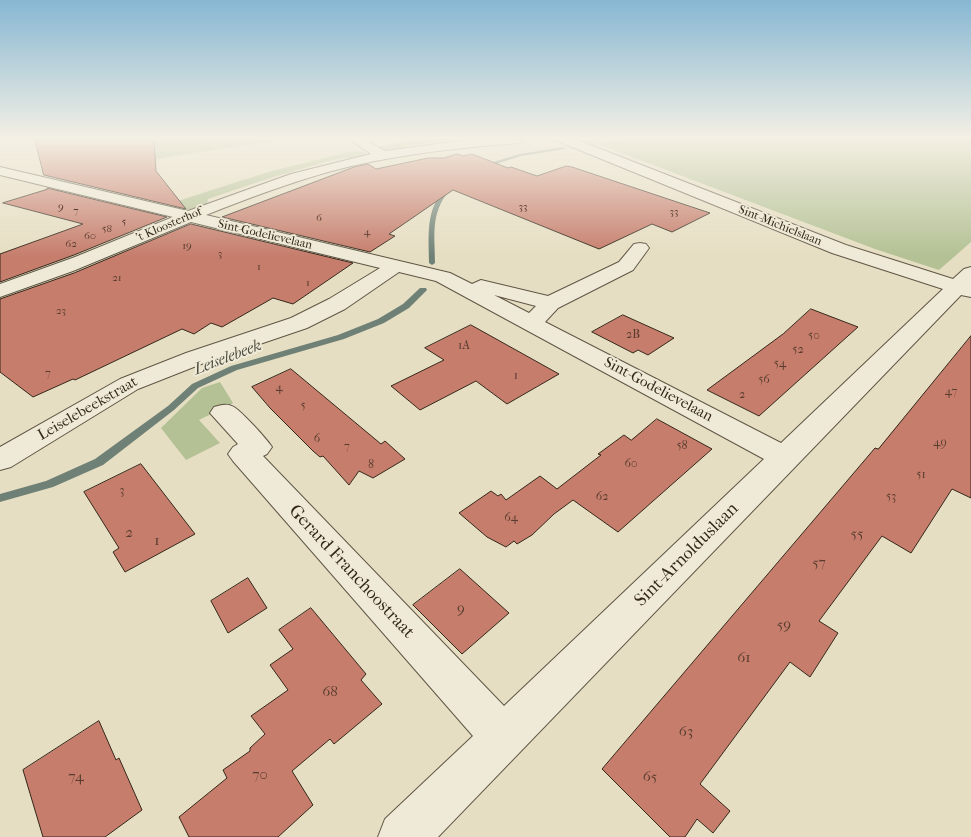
<!DOCTYPE html>
<html>
<head>
<meta charset="utf-8">
<style>
  body { margin:0 }
  canvas { display:block; background:#e6dec2 }
</style>
</head>
<body>
<canvas width="971" height="837"></canvas>
<script>
const c = document.querySelector('canvas').getContext('2d');
c.lineJoin = 'round';
function fill(path, color) {
  c.fillStyle = color;
  c.fill(path, 'evenodd');
}
function strokePath(path, color, width, dash) {
  c.strokeStyle = color;
  c.lineWidth = width;
  c.lineCap = dash ? 'butt' : 'round';
  c.setLineDash(dash || []);
  c.stroke(path);
}
function label(font, color, halo, rows, align = 'center') {
  c.font = font + ' "IM FELL French Canon",serif';
  c.lineWidth = 4;
  c.setLineDash([]);
  c.textBaseline = 'middle';
  c.strokeStyle = halo;
  c.fillStyle = color;
  for (const [text, x, y, turn = 0] of rows) {
    c.save();
    c.translate(x, y);
    c.rotate((+turn || 0) * Math.PI / 180);
    c.textAlign = isNaN(turn) ? turn : align;
    if (halo) c.strokeText(text, 0, 0);
    c.fillText(text, 0, 0);
    c.restore();
  }
}
fill(new Path2D(`
  M151 139H279V140L104 167 97 147Z
  M426 139H455L407 146 403 150 384 151 380 149 381 146Z
  M621 139H971V242L939 270 875 249 595 143Z
  M353 151 365 152 367 155C355 159 345 157 333 160 291 171 250 184 208 199L207 204C196 209 185 212 174 208L172 205 181 200 268 172Z
  M220 382 233 403 199 420 220 443 186 460 161 428 202 388Z`), '#b3c194');
fill(new Path2D(`
  M596 139H611L589 142 587 141Z
  M563 147 565 149 521 156 480 169 477 167 520 154Z
  M444 190 449 191C430 214 435 236 435 263L432 265 429 263C429 237 425 211 444 190Z
  M420 288H426L427 290 409 308 384 323 344 339 237 370 198 388 174 410 103 465 53 487 0 502V494L46 481 95 459 168 406 192 384 231 366 338 335 378 319 403 304Z`), '#6f8176');
const building = new Path2D(`
  M35 139H154L156 171 186 209 44 175Z
  M458 154 463 156 472 154 508 168 511 167 537 176 566 166 572 167 710 213 672 232 652 224 599 249 453 190 389 234 395 236 370 252 222 217 354 167 368 164 376 169 428 158H443Z
  M47 189V188L167 217 74 255 0 282V254L83 224 3 203Z
  M191 224 353 263 293 304 273 298 222 327 211 323 194 334 182 329 75 380 73 379 33 397 0 372V299L74 273Z
  M811 309 858 327 759 416 707 390 783 334Z
  M623 315 674 338 648 355 638 350 633 353 592 332Z
  M471 325 559 374 507 404 476 381 420 410 391 386 444 360 425 348Z
  M971 336V498L952 489 911 553 882 536 819 621 838 633 810 677 790 662 700 784 730 811 713 833 697 819 685 837H670L602 769 875 448 878 449Z
  M291 369 381 444 385 441 405 459 373 478 359 471 349 485 323 456 320 457 313 451 270 408 252 387Z
  M657 419 712 449 618 532 573 500 554 514 532 535 517 544 514 541 506 547 487 537 459 513 491 491 498 496 501 494 506 500 540 476 557 489 601 455 598 454 624 435 631 440Z
  M141 464 195 534 125 572 113 552 119 548 84 492Z
  M460 569 509 613 462 654 413 605Z
  M248 578 267 608 228 633 211 601Z
  M311 608 366 674 361 680 382 704 334 744 330 739 292 771 313 805 278 837H189L179 817 227 778 223 770 250 751V748L265 734 251 716 288 690 270 665 293 649 279 630Z
  M99 721 116 760 119 758 142 810 105 837H43L23 770Z`);
fill(building, '#c67d6c');
strokePath(building, '#34281b', 1);
const minor = new Path2D(`
  M349 139H364L385 151 475 139H525L519 143C455 148 390 155 328 172 286 184 246 199 206 215L450 273 472 284 481 280 548 296 619 262 634 244 640 243 646 244 649 248 633 270 558 308 545 322 781 443 943 289 832 253 560 142 558 139H575L846 245 953 279 964 269 971 267V297L961 295 438 837H378L385 819 473 736 233 461 228 454 233 447 238 444 210 413 214 407C221 405 227 403 234 407 242 412 266 438 272 447L267 454 263 456 504 706 764 459 436 281 399 272 345 309 307 328 204 363 138 389 11 467 0 470V447L120 379 186 353 291 318 329 299 380 268 191 222 73 271 0 297V284L75 257 173 217 0 175V167L188 211 291 174 371 154ZM494 295 536 306 529 313Z`);
strokePath(minor, '#605645', 2);
fill(minor, '#efead7');
const sky = c.createLinearGradient(0, 0, 0, 256);
sky.addColorStop(0, '#87b7d3');
sky.addColorStop(0.54, '#f4f0e4');
sky.addColorStop(1, '#f4f0e400');
c.fillStyle = sky;
c.fillRect(0, 0, 971, 256);
label('11px', '#583d2f', null, [
  ["9",61,207],
  ["33",523,207],
  ["7",76,211],
  ["33",674,212],
  ["6",319,218],
  ["5",124,222],
  ["58",107,229],
  ["4",367,232],
  ["60",90,236],
  ["62",71,244],
  ["19",187,246],
  ["3",220,254],
  ["1",259,267],
  ["21",117,278],
  ["1",308,283],
  ["23",61,311]
]);
label('12px', '#34281b', '#efead7', [
  ["'t Kloosterhof",169,225,-23],
  ["Sint-Michielslaan",780,226,22],
  ["Sint-Godelievelaan",265,235,13]
]);
label('12px', '#583d2f', null, [
  ["2B",633,335],
  ["50",814,336],
  ["1A",464,346],
  ["52",798,350],
  ["54",780,364],
  ["7",48,374],
  ["1",516,376],
  ["56",764,380],
  ["4",279,388],
  ["47",951,392],
  ["2",742,395],
  ["5",303,406],
  ["6",317,439],
  ["49",940,443],
  ["58",682,446],
  ["7",347,447],
  ["60",631,464],
  ["8",371,465],
  ["51",921,475],
  ["3",122,491],
  ["62",602,497],
  ["53",891,497],
  ["64",511,518]
]);
label('15px', '#34281b', '#efead7', [
  ["Sint-Godelievelaan",658,390,28],
  ["Leiselebeekstraat",88,409,-30]
]);
label('15px', '#583d2f', null, [
  ["2",129,533],
  ["55",857,534],
  ["1",157,541],
  ["57",819,563],
  ["9",461,609],
  ["59",784,625],
  ["61",744,658],
  ["68",330,692],
  ["63",686,732],
  ["70",260,775],
  ["74",76,777],
  ["65",650,777]
]);
label('italic 16px', '#4c4d41', '#efead7', [
  ["Leiselebeek",228,358,-21]
]);
label('18px', '#34281b', '#efead7', [
  ["Sint-Arnolduslaan",687,555,-45],
  ["Gerard Franchoostraat",351,572,47]
]);
</script>
</body>
</html>
